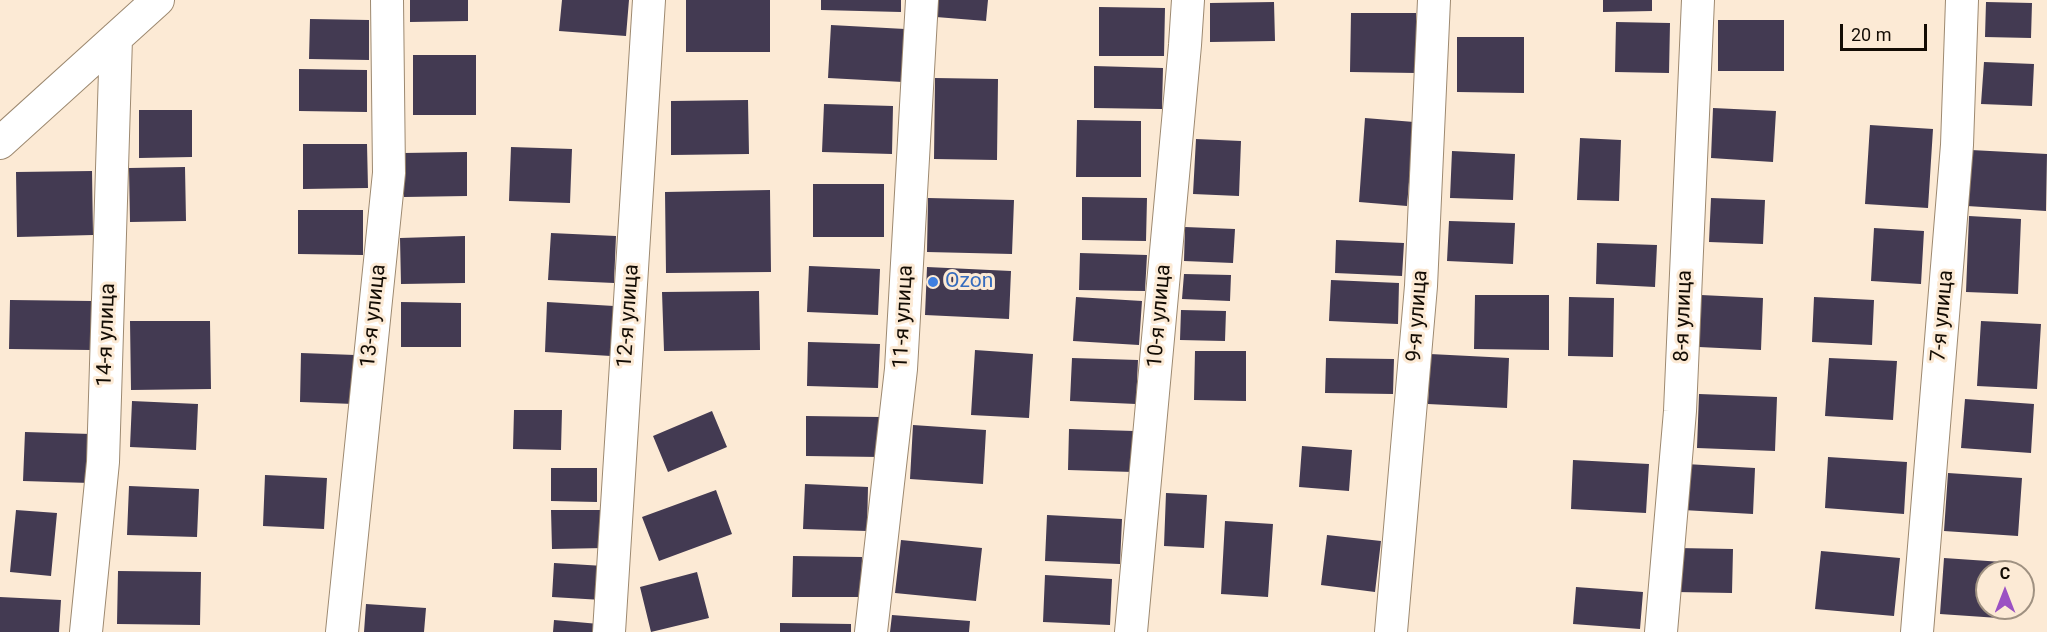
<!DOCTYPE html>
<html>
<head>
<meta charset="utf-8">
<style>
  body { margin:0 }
  #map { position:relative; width:2047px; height:632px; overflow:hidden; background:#fcead5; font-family:Roboto,sans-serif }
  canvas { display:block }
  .north { position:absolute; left:1975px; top:560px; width:60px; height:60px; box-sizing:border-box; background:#fcead5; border:2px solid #9f9181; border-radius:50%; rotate:0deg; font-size:16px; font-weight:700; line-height:24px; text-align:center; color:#130c04 }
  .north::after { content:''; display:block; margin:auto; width:21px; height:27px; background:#9b51c3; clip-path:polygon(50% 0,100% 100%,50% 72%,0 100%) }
  .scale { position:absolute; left:1840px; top:24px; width:87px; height:27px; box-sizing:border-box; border:3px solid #130c04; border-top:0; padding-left:8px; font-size:18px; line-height:21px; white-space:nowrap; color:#130c04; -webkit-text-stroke:4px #fcead5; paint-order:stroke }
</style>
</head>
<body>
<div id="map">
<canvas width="2047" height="632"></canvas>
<div class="north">С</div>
<div class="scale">20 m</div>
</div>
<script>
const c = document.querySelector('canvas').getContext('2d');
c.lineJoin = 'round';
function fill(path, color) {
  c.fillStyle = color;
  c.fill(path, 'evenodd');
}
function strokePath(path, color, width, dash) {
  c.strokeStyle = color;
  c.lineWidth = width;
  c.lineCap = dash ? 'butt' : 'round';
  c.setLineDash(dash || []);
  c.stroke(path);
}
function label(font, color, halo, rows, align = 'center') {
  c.font = font + ' Roboto,sans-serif';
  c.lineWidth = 6;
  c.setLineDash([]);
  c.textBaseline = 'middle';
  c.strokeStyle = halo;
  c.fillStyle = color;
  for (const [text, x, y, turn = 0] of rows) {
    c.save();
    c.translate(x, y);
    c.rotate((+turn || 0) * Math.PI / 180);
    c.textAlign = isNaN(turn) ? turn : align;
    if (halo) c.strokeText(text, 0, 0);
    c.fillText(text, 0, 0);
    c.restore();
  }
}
fill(new Path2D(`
  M410 0H468V21L410 22Z
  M562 0H629L626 36 559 31Z
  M686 0H770V52H686Z
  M821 0H901V12L821 10Z
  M937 0H988L986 21 936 17Z
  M1603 0H1652V11L1603 12Z
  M1274 2 1275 41 1210 42V3Z
  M1986 2 2032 3 2031 38 1985 37Z
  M1099 7 1165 8 1164 56H1099Z
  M1351 13H1416V73L1350 72Z
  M310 19 369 20V60L309 59Z
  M1718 20H1784V71H1718Z
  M1616 22 1670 23 1669 73 1615 72Z
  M831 25 905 29 903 82 828 78Z
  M1457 37H1524V93L1457 92Z
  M413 55H476V115H413Z
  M1984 62 2034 64 2032 106 1981 104Z
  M1094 66 1163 68 1162 109 1094 108Z
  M299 69 367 70V112L299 111Z
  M935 78 998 79 997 160 934 159Z
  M748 100 749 154 671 155V101Z
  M824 104 893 106 892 154 822 152Z
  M1713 108 1776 111 1773 162 1711 158Z
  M139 110H192V157L139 158Z
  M1365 118 1414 122 1407 206 1359 202Z
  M1077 120 1141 121V177H1076Z
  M1870 125 1933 129 1928 208 1865 204Z
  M1580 138 1621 140 1619 201 1577 200Z
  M1196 139 1241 141 1239 196 1193 194Z
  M303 144H367L368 188 303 189Z
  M511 147 572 149 570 203 509 201Z
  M1971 150 2047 154 2046 211 1967 206Z
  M1452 151 1515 154 1513 200 1450 198Z
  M467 152V196L404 197 403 153Z
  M185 167 186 221 130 222 129 168Z
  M92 171 93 235 17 237 16 172Z
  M813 184H884V237H813Z
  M770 190 771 272 666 273 665 192Z
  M1082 197 1147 198 1146 241 1082 240Z
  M928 198 1014 200 1012 254 927 252Z
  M1711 198 1765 200 1763 244 1709 242Z
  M298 210H363V255L298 254Z
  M1969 216 2021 219 2018 294 1966 292Z
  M1449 221 1515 223 1513 264 1447 261Z
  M1185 227 1235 229 1233 263 1184 261Z
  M1874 228 1924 231 1921 284 1871 281Z
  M551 233 616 236 614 283 548 280Z
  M465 236V283L401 284 400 238Z
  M1336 240 1404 243 1402 276 1335 273Z
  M1597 243 1657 245 1655 287 1596 284Z
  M1080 253 1147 255 1145 291 1079 290Z
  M809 266 880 269 878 315 807 312Z
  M927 267 1011 271 1009 319 925 315Z
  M1184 274 1231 275 1230 301 1182 299Z
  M1331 280 1399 283 1398 324 1329 321Z
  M759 291 760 350 664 351 662 292Z
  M1475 295H1549V350L1474 349Z
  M1701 295 1763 298 1761 350 1699 347Z
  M1076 297 1142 301 1139 345 1073 341Z
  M1569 297 1614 298 1613 357 1568 356Z
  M1814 297 1874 300 1872 345 1812 342Z
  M10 300 92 301 91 350 9 349Z
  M401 302 461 303V347H401Z
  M547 302 614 306 611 356 545 352Z
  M1181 310 1226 311 1225 341 1180 340Z
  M130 321H210L211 389 131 390Z
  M1981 321 2041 324 2037 389 1977 386Z
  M808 342 880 344 878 388 807 386Z
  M975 350 1033 354 1029 418 971 415Z
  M1195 351H1246V401L1194 400Z
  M301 353 355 355 354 404 300 402Z
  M1430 354 1509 358 1507 408 1428 404Z
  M1072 358 1138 360 1136 404 1070 401Z
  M1326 358 1394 359 1393 394 1325 393Z
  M1829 358 1897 361 1893 420 1825 416Z
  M1699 394 1777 397 1775 451 1697 448Z
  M1965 399 2034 404 2031 453 1961 448Z
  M132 401 198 404 196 450 130 447Z
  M514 410H562L561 450 513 449Z
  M712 411 727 447 668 472 653 436Z
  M806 416 880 417V457L806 456Z
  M913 425 986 430 983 484 910 479Z
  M1069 429 1134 431 1133 472 1068 470Z
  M25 432 91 434 90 483 23 481Z
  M1302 446 1352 450 1349 491 1299 487Z
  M1828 457 1907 462 1904 514 1825 508Z
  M1573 460 1649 464 1646 513 1571 509Z
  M1686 464 1755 468 1753 514 1683 510Z
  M551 468H597V502L551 501Z
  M1948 473 2022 478 2018 536 1944 531Z
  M265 475 327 478 324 529 263 526Z
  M805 484 868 487 867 531 803 529Z
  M129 486 199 489 197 537 127 535Z
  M716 490 732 534 659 561 642 517Z
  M1166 493 1207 495 1204 548 1164 546Z
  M16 510 57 513 51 576 10 572Z
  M551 510H605V548L552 549Z
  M1047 515 1122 519 1120 564 1045 561Z
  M1225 521 1273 524 1268 597 1221 594Z
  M1327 535 1381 541 1375 592 1321 585Z
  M901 540 982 548 976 601 895 593Z
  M1677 548 1733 549 1732 593 1676 592Z
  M1821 551 1900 558 1894 616 1815 609Z
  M793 556 862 557 861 597H792Z
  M1944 558 2017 563 2016 572H1987V608H2014L2013 619 1940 614Z
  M554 563 604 566 602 600 552 597Z
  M118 571 201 572 200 625 117 624Z
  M697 572 709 618 651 632 640 587Z
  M1045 575 1112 579 1110 625 1043 622Z
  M1576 587 1643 592 1640 629 1573 624Z
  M0 597 61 600 59 632H0Z
  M366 604 426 608 424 632H364Z
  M892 615 970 621 969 632H890Z
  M554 620 599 624 598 632H553Z
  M780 623 851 624V632H780Z`), '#433a52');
const minor = new Path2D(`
  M0 143 158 0
  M86 632 103 462 116 38
  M342 632 389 173 387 0
  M609 632 649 0
  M871 632 901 369 922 0
  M1131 632 1185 45 1188 0
  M1391 632 1421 286 1434 0
  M1661 632 1680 411 1698 0
  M1917 632 1957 145 1962 0`);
strokePath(minor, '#9d8970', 34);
strokePath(minor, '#fff', 32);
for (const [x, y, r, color] of [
  [933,282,6,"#3f7fe0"]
]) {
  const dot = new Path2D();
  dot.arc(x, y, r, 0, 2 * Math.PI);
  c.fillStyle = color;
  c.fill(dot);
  strokePath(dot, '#fcead5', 2);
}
label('21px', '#366cbe', '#fcead5', [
  ["Ozon",945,282]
], 'left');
label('21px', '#130c04', '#fcead5', [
  ["13-я улица",374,316,-84],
  ["12-я улица",629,316,-86],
  ["10-я улица",1160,316,-85],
  ["9-я улица",1418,316,-86],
  ["8-я улица",1684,316,-88],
  ["7-я улица",1943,316,-85],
  ["11-я улица",904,317,-87],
  ["14-я улица",107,335,-88]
]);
</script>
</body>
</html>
